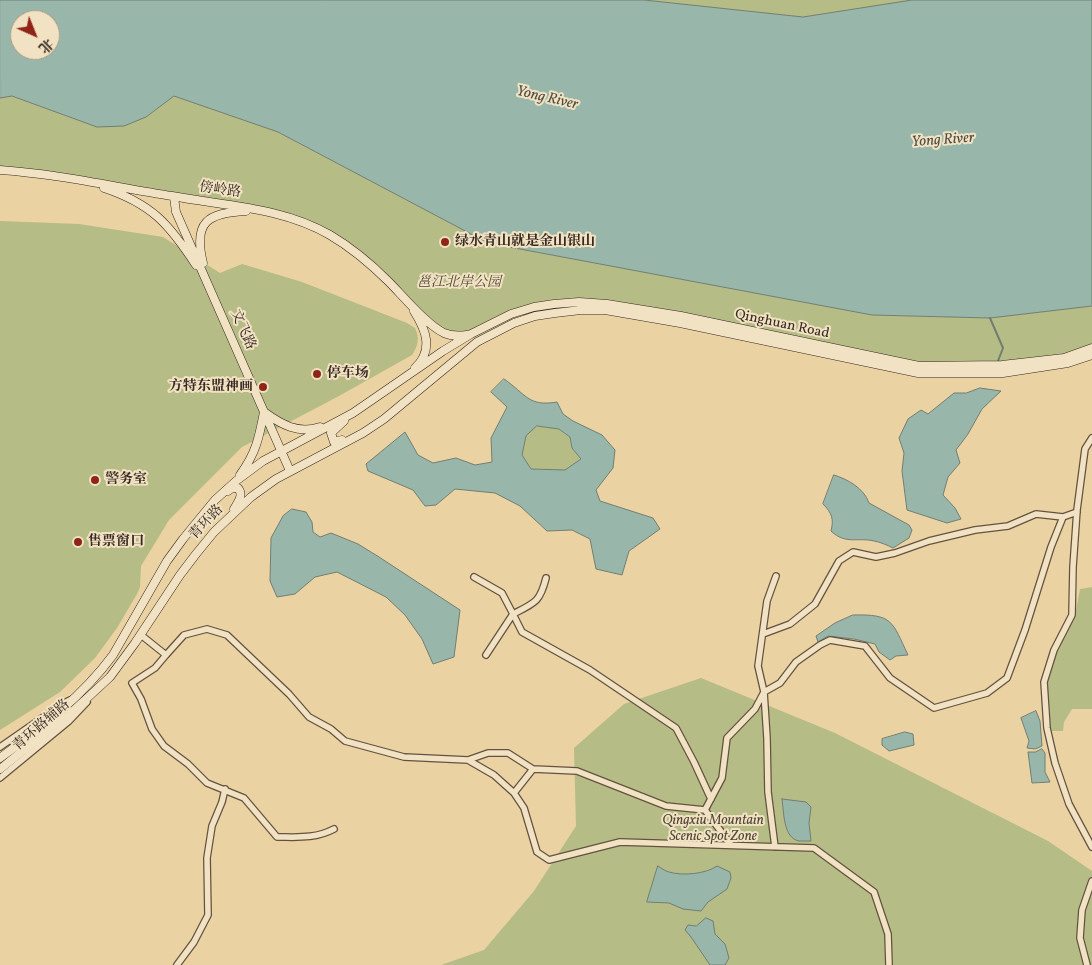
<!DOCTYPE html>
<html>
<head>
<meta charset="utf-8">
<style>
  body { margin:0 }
  #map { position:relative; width:1092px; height:965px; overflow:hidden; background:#ead2a2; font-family:Vollkorn,"Noto Serif SC",serif }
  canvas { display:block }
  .north { position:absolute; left:10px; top:10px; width:50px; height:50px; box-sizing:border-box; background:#f1e2c3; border:1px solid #a79882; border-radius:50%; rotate:136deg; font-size:14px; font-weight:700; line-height:20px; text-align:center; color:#372821 }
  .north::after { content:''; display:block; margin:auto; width:18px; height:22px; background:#8f2418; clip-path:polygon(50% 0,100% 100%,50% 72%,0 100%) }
</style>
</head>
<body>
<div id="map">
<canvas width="1092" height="965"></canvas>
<div class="north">北</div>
</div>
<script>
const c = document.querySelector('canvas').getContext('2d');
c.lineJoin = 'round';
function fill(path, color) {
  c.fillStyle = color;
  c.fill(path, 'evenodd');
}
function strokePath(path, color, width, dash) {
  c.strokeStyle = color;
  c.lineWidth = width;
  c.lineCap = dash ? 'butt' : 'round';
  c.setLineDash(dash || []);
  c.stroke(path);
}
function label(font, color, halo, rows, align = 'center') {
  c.font = font + ' Vollkorn,"Noto Serif SC",serif';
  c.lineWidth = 4;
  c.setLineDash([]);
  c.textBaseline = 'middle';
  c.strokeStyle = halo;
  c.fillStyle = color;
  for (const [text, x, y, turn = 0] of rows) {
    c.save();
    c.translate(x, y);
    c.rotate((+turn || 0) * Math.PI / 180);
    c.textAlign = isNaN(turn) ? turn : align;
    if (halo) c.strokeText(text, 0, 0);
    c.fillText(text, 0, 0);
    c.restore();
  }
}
fill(new Path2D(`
  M644 0H912L803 17Z
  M12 96 97 127 146 117 174 96 278 132 488 243 872 315 990 318 1092 306V348L1064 358 919 366 607 304 534 307 471 334 443 333 348 246 281 215 0 170V98Z
  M0 221 79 224 163 237 220 273 242 264 302 282 407 323 415 328C420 338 418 346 412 355L339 396 242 447 169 520 141 566 140 587 137 594 117 628 95 658 60 692 0 730Z
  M537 426 559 429 570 437 572 448 581 459 565 470 531 469 522 455 525 436Z
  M1092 587V709H1072L1064 722 1063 731H1052L1045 715 1048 679 1047 660 1056 654 1055 645 1075 615 1080 589Z
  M701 678 835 733 1048 841 1092 871V965H441L484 950 534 891 576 826 574 748 624 704Z`), '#b6bc85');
const water = new Path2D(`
  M0 0H644L803 17 912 0H1092V306L990 318 872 315 488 243 278 132 174 96 146 117 124 126 97 127 12 96 0 98ZM20 20H50V50H20Z
  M504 379C526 394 528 407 557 402L563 414 573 421 602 435 615 450 613 468 596 490 600 501 653 518 660 529 629 551 622 575 596 569 590 539 572 530 547 531 520 506 495 493 455 489 436 505 425 506 413 490 368 471 366 464 405 432 418 455 433 463 456 458 475 465 492 462 491 438 507 407 491 392ZM537 426 559 429 570 437 572 448 581 459 565 470 531 469 522 455 526 436Z
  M980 388 1001 391 982 409 968 434 956 450 960 463 948 477 943 495 955 508 961 519 947 523 907 510 902 471 904 453 899 438 908 419 921 410 928 414 954 393H966Z
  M834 475C847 479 864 488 869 503L909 525 912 530 909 538 893 548C887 545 880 542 874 541 857 537 846 545 831 531 834 519 832 513 823 504Z
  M292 509 306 512 312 522 313 532 320 537 331 533 358 544 379 557 460 610 454 657 433 664 422 639 405 615 386 597 337 572 315 577 295 594 277 597 270 581 271 538 283 516Z
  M853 615C893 614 892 621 908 655L896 656 890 660 879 652 875 644 854 639 828 636 818 642 816 636 835 623Z
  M1036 711 1040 721 1042 746 1035 749 1027 748 1029 741 1021 718Z
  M905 732 913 734 914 745 889 751 882 745V739Z
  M1042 749 1045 753V772L1050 782 1032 783 1028 752H1035Z
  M782 799 806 802 811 807 809 823 811 841C807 841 803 841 799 841 783 838 784 812 782 799Z
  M658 866C661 868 665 871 669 872 682 876 706 874 717 866L730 872 731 878 727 889 708 902 701 911 683 909 669 903 647 902Z
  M706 918 713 921 715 934 725 944 729 958 725 965H710L691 937 685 930 688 925 696 926Z`);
fill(water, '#98b7aa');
strokePath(water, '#717e73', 1);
strokePath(new Path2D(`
  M990 318 1003 348 998 361`), '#717e73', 2);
const street = new Path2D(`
  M1092 438 1085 449 1077 510 1073 567 1072 615 1054 650 1044 682 1047 728 1055 763 1069 804 1092 847
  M474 577 502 593 513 614C535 603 540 602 546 578
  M763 634 790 624 815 604 839 561 853 552 876 557 895 553 929 541 975 530 1008 526 1036 514 1063 517
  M141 635 166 655 155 668 132 683 141 699 152 729 164 746 188 764 207 783 244 798 277 837C297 837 315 839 334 829
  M166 655 184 635 207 629 227 635 289 694 309 717 331 729 345 741 404 757 468 760 494 775 514 793 524 808 537 852 549 860 620 842 814 848 874 892 888 934 889 965
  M486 655 513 614 522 632 590 670 676 728 694 762 711 799
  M0 747 62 704 70 700
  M468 760 488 753H508L533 769 577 771 666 806 705 810 731 845
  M0 778 68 722 87 702
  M514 793 533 769
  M705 810 722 778 727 738 755 709 764 692 758 666 767 601 776 576
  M775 847 768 792 767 738 764 692 780 683 796 662 820 645 830 640 865 646 890 678 934 708 987 693 1007 678 1025 630 1051 547 1063 517 1077 512
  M177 965 194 942 208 915 207 858 212 826 222 802 225 789
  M1087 965 1080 938 1082 910 1092 881`);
const secondary = new Path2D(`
  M0 170C58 174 115 187 172 196 225 206 282 207 330 235 352 248 371 264 389 282 403 296 427 325 444 333 451 336 459 336 467 335
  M104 188C152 204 169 224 196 265
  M174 197 176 212 290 471
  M203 263C193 222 207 213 246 211
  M414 311C426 330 434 350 415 368
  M264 412C282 425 298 434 320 427
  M342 440 334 442 331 433 344 421
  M240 475C256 453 259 438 264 412
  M228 491 232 488H238C244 495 238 502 234 509
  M0 758C42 727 82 697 113 655L167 561 183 539 215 500 236 481 263 461 353 413 443 351 471 334 511 314 534 307 554 304 579 302 607 304 681 316 919 366 1002 365 1064 358 1092 348
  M0 769 72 712 110 677 135 643 180 575 196 554 214 532 251 497 276 479 363 433 384 419 477 342 514 323 535 316 555 313 581 310H605L680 323 918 373H1003L1068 363 1092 355`);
strokePath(street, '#645241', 8);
strokePath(secondary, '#372821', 9);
strokePath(street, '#f1e2c3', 5.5);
strokePath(secondary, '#f1e2c3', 8);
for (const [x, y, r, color] of [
  [445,242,5,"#8f2418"],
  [317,374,5,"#8f2418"],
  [263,387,5,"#8f2418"],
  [95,480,5,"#8f2418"],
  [78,542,5,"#8f2418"]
]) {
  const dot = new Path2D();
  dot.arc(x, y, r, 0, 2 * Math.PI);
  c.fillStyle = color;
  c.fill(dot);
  strokePath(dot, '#f1e2c3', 2);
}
label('14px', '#372821', '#f1e2c3', [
  ["傍岭路",220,191,8],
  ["Qinghuan Road",782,325,12],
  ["文飞路",242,330,66],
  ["青环路",207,523,-47],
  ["青环路辅路",42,726,-41]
]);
label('bold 14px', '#372821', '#f1e2c3', [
  ["绿水青山就是金山银山",455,242],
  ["停车场",327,374],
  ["方特东盟神画",253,387,"right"],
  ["警务室",105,480],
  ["售票窗口",88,542]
], 'left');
label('italic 14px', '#504635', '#f1e2c3', [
  ["邕江北岸公园",459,283],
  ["Qingxiu Mountain",713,821],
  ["Scenic Spot Zone",713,837]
]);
label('italic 15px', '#4f4c43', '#f1e2c3', [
  ["Yong River",547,99,13],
  ["Yong River",943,141,-4]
]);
</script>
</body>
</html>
